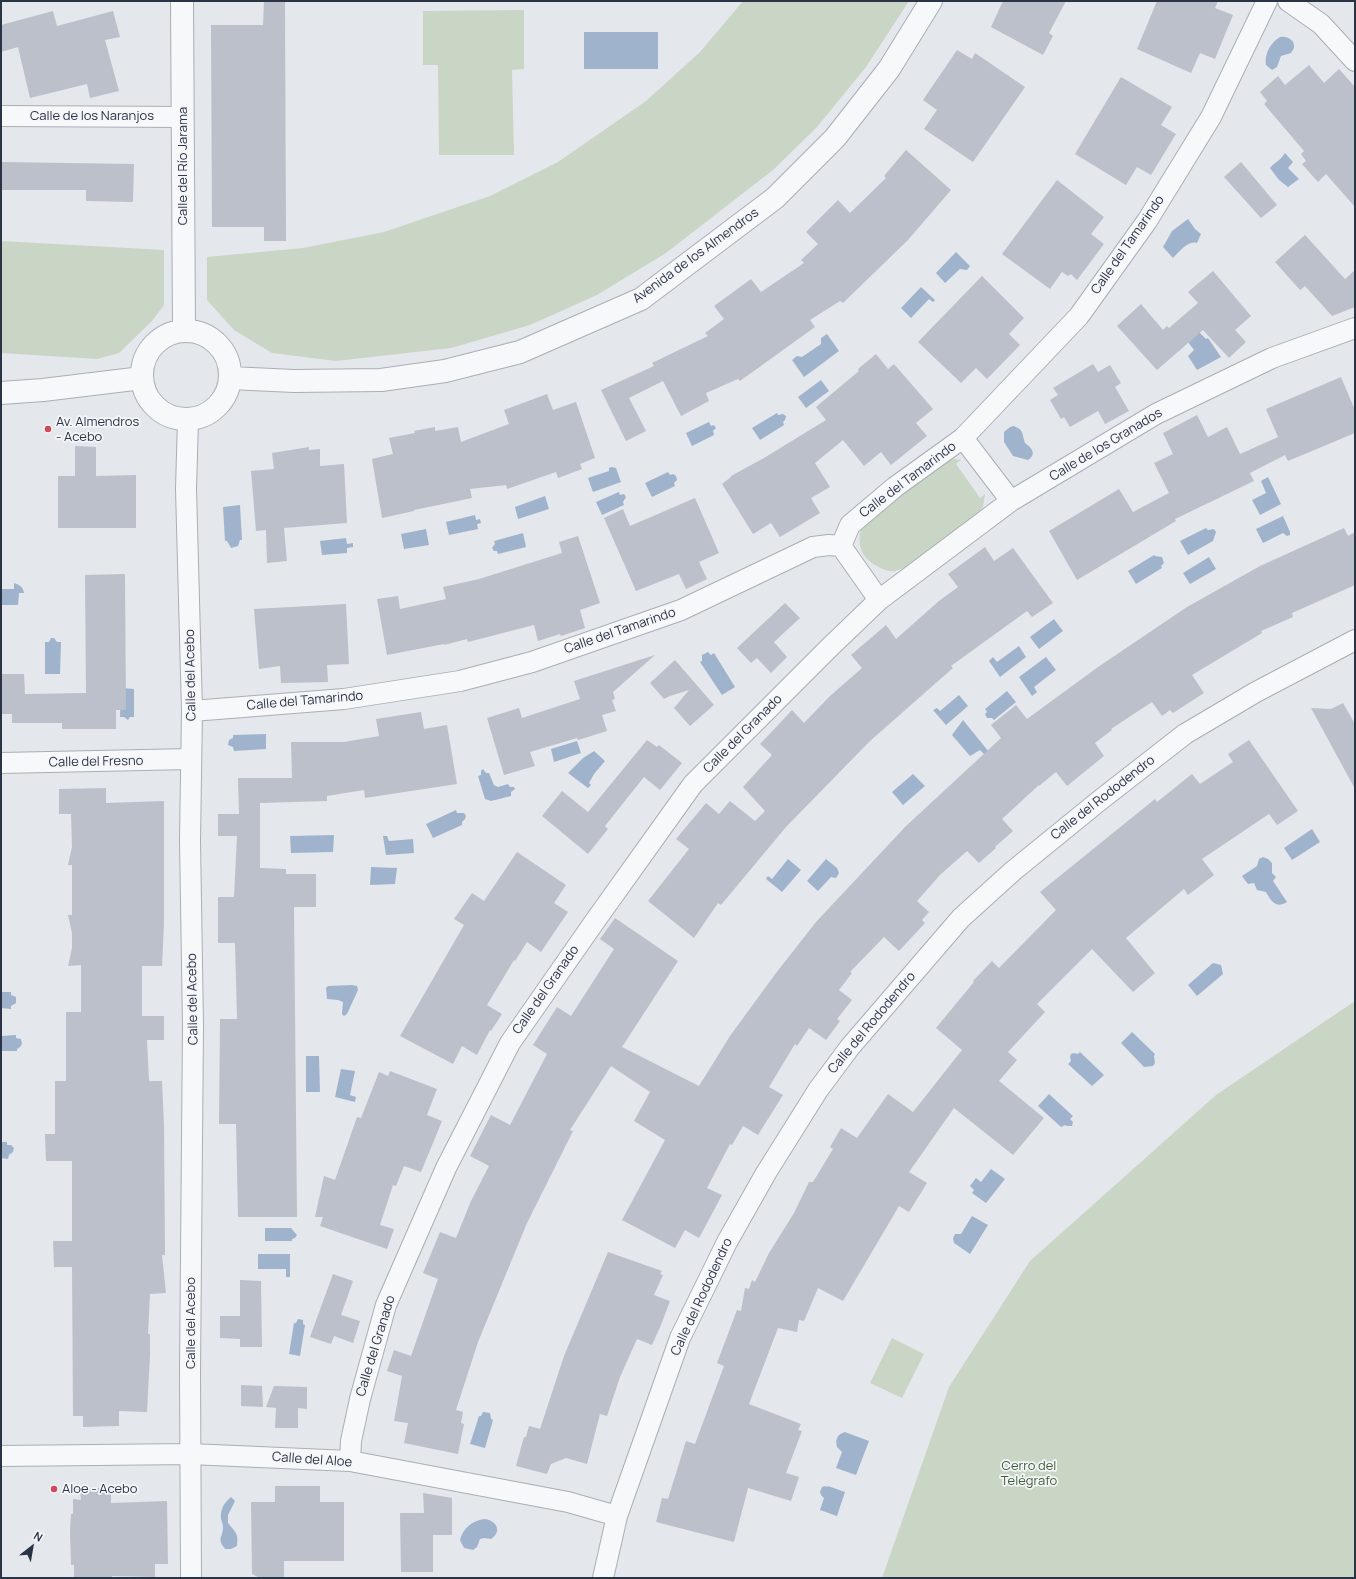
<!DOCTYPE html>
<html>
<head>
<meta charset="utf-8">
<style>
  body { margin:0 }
  #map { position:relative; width:1356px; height:1579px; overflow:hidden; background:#e4e7ec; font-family:Manrope,sans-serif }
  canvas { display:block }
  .frame { position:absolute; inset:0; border:2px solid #2b3445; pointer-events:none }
  .north { position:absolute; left:12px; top:1527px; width:40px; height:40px; -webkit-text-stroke:3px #f4f6f9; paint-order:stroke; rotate:31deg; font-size:11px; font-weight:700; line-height:16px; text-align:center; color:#2b3445 }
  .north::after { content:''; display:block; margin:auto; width:14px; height:18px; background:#2b3445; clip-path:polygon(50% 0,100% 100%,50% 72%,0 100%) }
</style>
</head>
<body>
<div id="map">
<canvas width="1356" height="1579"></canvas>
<div class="frame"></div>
<div class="north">N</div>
</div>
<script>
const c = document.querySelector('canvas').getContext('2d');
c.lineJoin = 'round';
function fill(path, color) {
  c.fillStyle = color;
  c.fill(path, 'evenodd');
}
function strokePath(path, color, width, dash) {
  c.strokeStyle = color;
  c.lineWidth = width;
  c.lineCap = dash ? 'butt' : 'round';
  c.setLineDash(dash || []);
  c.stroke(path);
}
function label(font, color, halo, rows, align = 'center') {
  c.font = font + ' Manrope,sans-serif';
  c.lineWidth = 3.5;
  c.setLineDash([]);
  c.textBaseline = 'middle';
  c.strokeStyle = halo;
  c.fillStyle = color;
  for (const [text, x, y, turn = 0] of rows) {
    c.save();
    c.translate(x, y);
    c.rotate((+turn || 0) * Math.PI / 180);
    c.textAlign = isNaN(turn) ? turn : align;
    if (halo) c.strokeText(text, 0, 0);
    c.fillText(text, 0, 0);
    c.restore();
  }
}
fill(new Path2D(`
  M743 1H909L866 67 817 127 773 170 666 253 597 295 530 325 451 348 336 361 272 353 234 330 207 300V257L303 248 384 232 490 196 558 162 646 101 700 52Z
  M524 10V69L512 70 514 155H439L438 65H423V11Z
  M1 241 164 250V305L152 321 119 353 97 359 1 353Z
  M954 459 961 460 956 464 980 498 985 494 983 507 979 512 907 567C903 568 899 570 895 571 889 572 882 569 877 566 859 557 856 541 863 523L946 461Z
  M1355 1001V1578H882L949 1387 1030 1261 1216 1095Z
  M892 1338 924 1354 902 1398 870 1383Z`), '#c9d6c5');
fill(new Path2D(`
  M584 32H658V69H584Z
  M1280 37C1288 36 1295 40 1294 48L1291 53 1281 56 1277 67 1272 70 1266 65C1264 54 1271 42 1280 37Z
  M1285 153 1293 162 1288 168 1299 179 1288 187 1279 180 1270 168C1273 164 1280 161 1285 153Z
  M1188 219 1195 229 1201 234 1197 243C1188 240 1179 252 1173 258L1163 247 1172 231Z
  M956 252 970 266 967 270 960 269 945 283 936 273Z
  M921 287 935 300 933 302 929 299 911 318 901 308Z
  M1199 332 1206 339 1208 338 1221 357 1197 370 1188 356 1194 350 1188 342Z
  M827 334 839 351 804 377 792 360 797 356 802 357 821 344V338Z
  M821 380 829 391 806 408 798 397Z
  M777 413 778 415 783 414 786 416 785 420 783 422 784 425 760 440 752 428Z
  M709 422 711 426 714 425 716 428 713 431 714 435 692 446 686 433Z
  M1013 426C1024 429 1022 434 1025 443 1032 448 1037 454 1028 460L1013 456 1004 442V432L1010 427Z
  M612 467 616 468 621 482 593 492 588 478 609 471V468Z
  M668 472 670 475 673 474 676 476 677 480 674 483 675 486 652 497 645 483Z
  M1268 477 1281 504 1260 515 1252 500 1266 493 1261 481Z
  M619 492 620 495 624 494 626 497 623 502 624 505 602 515 596 502Z
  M545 496 549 509 518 519 515 507Z
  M240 505 242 540H240L238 546 231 548 227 541H225L223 507Z
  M475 515 476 520 480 519 481 523 477 524 478 529 449 535 446 522Z
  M1283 516 1290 532V535L1287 536 1283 533 1263 543 1256 529Z
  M1206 528 1208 530 1214 529 1216 532 1213 541 1188 555 1180 541Z
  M426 529 429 545 404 549 401 534Z
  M523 533 526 547 498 554 497 551H494L492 548 495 544 494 541Z
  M346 538 347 544 353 543V547L347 548V553L322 555 320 541Z
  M1154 555 1155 556 1162 557 1164 563 1161 566 1162 568 1136 584 1128 571Z
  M1209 557 1216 569 1190 584 1183 573Z
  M14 583C20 585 23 587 24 593H19L18 605H1V589H14Z
  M1054 619 1063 631 1039 649 1030 637Z
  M51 638H54L57 642H61L60 674H45V642H49Z
  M1019 646 1026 657 1000 677 989 661 993 657 997 662Z
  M708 652 711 655 714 653 735 687 722 695 700 662 702 661V655Z
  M1046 657 1056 670 1034 687 1037 692 1032 696 1019 677Z
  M121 688 134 689V717H130L128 720 124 717H120Z
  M1007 691 1016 702 994 720 992 718H987L985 714 987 712 985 709Z
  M959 695 968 706 946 725 933 710 937 708 940 711Z
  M963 720 989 752 985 755 980 750 970 756 952 735Z
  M266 734V749L234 751 233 747 228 745 229 740 233 738V735Z
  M577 741 581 753 554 762 551 749Z
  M594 751 605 761 594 774 589 783 591 785 588 788 568 773 583 758Z
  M483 769 486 773H489L494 785 498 787 508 784 510 787H514L515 789 511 792V796L491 801 485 799 478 776 481 775V771Z
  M913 774 925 786 903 805 892 792Z
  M456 810 457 813H464L466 816 465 819 462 822V825L433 838 426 824Z
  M1312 829 1320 842 1292 860 1284 848Z
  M334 835 333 852 291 853 290 836Z
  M383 836H387L389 841 413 839 414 853 386 855Z
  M1263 857 1268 859 1272 863V873L1276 877 1273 881 1287 902C1276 909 1271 901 1266 892L1257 890 1254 883 1248 884 1242 876 1257 866 1259 859Z
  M788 859 801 870 782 892 766 879 768 876 772 879Z
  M826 859 837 868 839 873 836 878 831 877 818 891 807 881Z
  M371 867 397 868 395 884 370 885Z
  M1213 963 1221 965 1223 974 1197 996 1188 985Z
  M352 985 357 986 358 990 347 1014 344 1016 342 1014 343 1002 338 1000 327 999 326 988 328 986Z
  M1 992H11V995L16 997V1003L11 1006V1009L1 1008Z
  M1132 1032 1155 1054 1154 1056 1155 1063 1153 1066 1144 1067 1121 1043Z
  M16 1035V1038L21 1039 22 1044 20 1047 17 1049V1051H1V1036Z
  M1080 1052 1104 1075 1092 1086 1068 1064 1071 1061 1070 1057 1071 1054 1074 1053 1078 1054Z
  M306 1056H319L320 1092H306Z
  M341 1069 355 1071 350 1095 356 1097 355 1102 335 1097Z
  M1049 1094 1073 1116 1070 1119 1073 1122 1072 1126H1067L1065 1125 1061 1127 1038 1106Z
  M1 1142H7V1145H11L14 1148 13 1152 9 1155 8 1159 1 1158Z
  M991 1169 1005 1179 986 1203 972 1193 974 1190 970 1186 976 1178 981 1182Z
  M972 1216 988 1225 970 1254 954 1243 953 1238 955 1234H961Z
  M265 1228H291L297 1235 295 1238 292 1239V1241H265Z
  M258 1254H290V1277H286V1269H258Z
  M298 1319 303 1320V1324L305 1325 300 1356 289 1354 294 1323H296Z
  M483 1412 490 1413 491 1419 493 1420 485 1448 470 1444 479 1416H481Z
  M845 1432 869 1441 856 1475 836 1468 842 1452 837 1447C835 1440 837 1434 845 1432Z
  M825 1486 827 1487 828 1486 845 1492 837 1516 820 1510 824 1498 821 1495 820 1492 822 1487Z
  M231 1497 235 1501 228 1515V1523C235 1532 239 1533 237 1546L231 1549H225C217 1538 222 1539 223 1528 223 1525 222 1522 221 1519 220 1509 224 1503 231 1497Z
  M484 1519C496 1520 503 1531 491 1539L484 1538 480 1539 477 1547 473 1550 464 1548 460 1540C463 1528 472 1521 484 1519Z`), '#9fb4cc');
fill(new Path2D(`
  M264 1H285L286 241H264V227H212L211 25H263Z
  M1003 1H1066L1049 33 1053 36 1043 55 991 27Z
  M1157 1H1218L1215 8 1233 15 1215 59 1200 53 1191 73 1137 49Z
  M53 11 57 26 113 11 120 37 105 40 119 91 90 98 87 84 30 98 18 47 1 52V25Z
  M957 50 972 59 975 53 1025 87 973 162 924 129 937 110 923 100Z
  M1309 65 1324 83 1339 69 1355 87V207L1326 174 1318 182 1302 164 1306 161 1301 154 1304 151 1264 104 1267 101 1260 92 1278 76 1285 85Z
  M1121 77 1172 107 1161 125 1176 134 1151 175 1137 167 1126 185 1075 154Z
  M906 150 951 190 908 240 843 303 840 301 810 320 815 327 740 381 738 379 706 393 709 401 681 416 663 381 629 398 646 431 626 441 601 390 654 366 652 363 708 336 705 333 724 319 714 306 751 279 761 292 804 263 801 260 818 244 806 232 838 200 850 213 886 178 884 176Z
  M1 162 134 164 133 202 86 201V190H1Z
  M1241 162 1277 205 1261 218 1224 177Z
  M1057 180 1104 217 1091 234 1104 244 1077 280 1071 274 1068 276 1062 272 1050 289 1002 254Z
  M1305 235 1345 279 1355 270V307L1332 316 1305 286 1300 290 1275 262Z
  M1213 271 1251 316 1235 330 1246 342 1229 358 1203 330 1157 370 1117 326 1141 304 1163 330 1167 326 1169 328 1198 303 1188 292Z
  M982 276 1024 318 1009 334 1020 345 987 379 976 368 961 383 918 342Z
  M876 354 888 369 894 364 933 409 916 423 927 436 891 465 881 452 864 466 843 440 815 463 830 487 811 498 820 513 780 537 771 523 753 534 722 484 731 477V476L764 458 826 420 816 407 859 371 858 369Z
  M1093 364 1098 372 1110 365 1121 383 1115 387 1129 411 1105 424 1098 411 1070 427 1064 417 1061 419 1050 400 1058 395 1053 388Z
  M1341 377 1355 410V433L1288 461 1285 455 1250 473 1254 481 1175 519 1176 521 1077 580 1049 531 1119 489 1133 512 1169 493 1154 463 1173 454 1163 433 1197 415 1208 437 1227 427 1240 454 1278 437 1266 409Z
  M547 394 553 410 576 402 595 458 580 464 582 469 558 478 556 472 507 489 506 485 470 489 472 498 414 510V511L382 518 372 459 393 454 389 438 415 433 414 431 435 427V431L458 427 461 442 509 424 504 410Z
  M75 446 96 447V476L136 475V528H58V476H75Z
  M309 447V450L320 449V466L344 464 347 523 284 528 287 561 267 563 266 530 256 531 251 471 274 469 272 453Z
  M695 498 719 553 699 562 707 579 686 589 679 574 636 591 604 518 623 509 630 526Z
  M1344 528 1348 536 1355 532V585L1292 613 1293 617 1261 631 1262 633 1192 675 1204 693 1173 713 1170 710 1162 716 1152 702 1111 729 1112 730 1095 743 1104 756 1067 786 1056 772 1039 786V785L1002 819 1013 831 995 847 996 848 979 863 967 851 940 875 917 901 929 912 922 920 925 923 899 951 884 937 850 972 852 973 839 990 852 1000 837 1019 840 1021 826 1040 809 1028 797 1046 795 1044 769 1087 783 1095 758 1135 743 1126 732 1145 730 1144 707 1188 722 1195 699 1238 685 1230 675 1248 622 1220 665 1140 634 1121 650 1092 611 1066 570 1130 573 1131 527 1223 478 1342 456 1410 463 1412 461 1423 464 1424 458 1454 404 1443 408 1423 394 1421 402 1376 387 1371 394 1350 411 1356 438 1279 423 1273 440 1232 456 1238 471 1201 489 1166 470 1156 491 1115 510 1125 547 1054 533 1045 557 1007 571 1016 614 949 600 939 615 918 678 961 622 1047 699 1086 730 1036 776 973 816 922 905 827 1001 738 991 725 1016 705 1027 719 1098 667 1187 607 1260 566Z
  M578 536 600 603 580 610 585 628 561 636 560 634 538 641 534 625 468 642 467 639 444 645V644L387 655 377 599 398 596 400 609 446 599 443 587 479 579 562 553 559 542Z
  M985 547 994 561 1013 548 1053 603 1032 617 1027 611 951 666 953 668 870 741 786 827 721 905 718 903 694 938 648 901 689 849 676 839 706 803 719 814 730 801 755 821 765 811 743 787 772 755 760 744 780 723 792 710 804 723 830 696 862 668 851 655 886 625 896 639 939 601 958 587 948 574Z
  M125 574 126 710H116V729H62V723H12V714H1V674H24L25 694 86 693 85 575Z
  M785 603 800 618 774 642 787 657 771 673 757 658 751 663 737 648Z
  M346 604 349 664 327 665 328 682 281 683 280 666 259 669 254 609Z
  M655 655 613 692 615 699 612 700 616 711 602 715 607 731 578 740 577 738 530 752 535 766 504 775 487 718 519 708 522 718 580 699 574 681Z
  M675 660 714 705 690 726 674 708 689 690 670 696 664 699 650 683Z
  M1343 703 1355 724V789L1311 708 1331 709Z
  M421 712 424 729 447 725 457 784 365 798 364 790 327 796V801L260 803V868L286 869V874H316V907H294L297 1217H238L236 1124H219L220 1019H237L235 943H218V897H234L237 836H218V814H239L238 778H292L291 742H344L379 736 376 719Z
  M647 740 657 747 659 745 682 763 660 790 644 777 605 826 608 829 588 854 542 816 562 791 588 812Z
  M1249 740 1298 811 1277 825 1269 814 1202 859 1214 875 1188 895 1184 889 1126 938 1155 973 1133 992 1092 949 1037 1004 1045 1012 1008 1052 1017 1060 999 1081 1044 1118 1013 1155 954 1108 909 1172 927 1183 909 1212 899 1206 843 1301 818 1288 804 1321 799 1320 797 1332 778 1328 749 1404 801 1424 798 1430 802 1431 786 1473 799 1477 791 1501 748 1488 734 1542 656 1522 662 1498 668 1499 686 1441 695 1444 724 1366 717 1363 737 1310 741 1311 745 1288 749 1289 752 1280 755 1282 769 1253 794 1213 809 1182H813L833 1149 830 1147 841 1128 857 1138 888 1094 913 1112 962 1050 936 1028 974 982 973 981 992 961 999 968 1056 910 1040 892 1155 799 1157 802 1192 774 1200 784 1233 762 1228 754Z
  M106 788V803L164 801V924L162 966H142V1016H164V1040H147L149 1081H162L164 1125 165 1255H162L166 1293 150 1294 148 1334H150V1355L147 1412 119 1411V1426L83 1427V1416H73L72 1267H54L53 1241H72V1161H46L45 1134H55V1081H66V1012H81V965L68 966 72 948V933L68 915H72V865H68L72 847 71 814H59V789Z
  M517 852 566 885 554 903 568 912 541 952 527 942 515 961 514 960 487 1005 502 1014 491 1031 490 1030 477 1055 462 1046 453 1064 400 1036 464 925 454 919 472 893 484 901Z
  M390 1071 437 1089 427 1115 442 1121 421 1172 404 1166 396 1186 393 1185 380 1225 394 1229 387 1249 320 1226 323 1217H315L324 1176 335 1180 357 1117 361 1118 379 1072 388 1076Z
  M608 1252 662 1271 660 1274 663 1275 654 1295 670 1301 661 1325 652 1345 637 1339 620 1377 607 1416 600 1414 587 1464 566 1458 551 1464 547 1474 516 1466 524 1437H526L529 1426 540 1429 564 1356Z
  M333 1274 353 1281 341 1315 360 1321 353 1343 334 1336 331 1344 310 1337Z
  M240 1280 261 1281 262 1347H240V1339L220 1338V1316H240Z
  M241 1385 262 1386 263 1407 241 1406Z
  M274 1386 307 1387V1409L298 1408V1428H275L276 1408 266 1407Z
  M275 1486H320V1502H344V1561H284V1578H260L252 1574 251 1502H275Z
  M80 1488H111V1503L167 1501 168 1564H155V1577L112 1576V1578H74V1565H71L70 1530 71 1514H73V1499L81 1500Z
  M423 1493 452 1498V1535H433V1572H401L400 1513H424Z`), '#bbc0ca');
const minor = new Path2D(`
  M1288 1 1321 24 1355 61
  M1 116 183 117
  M188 419 186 489 192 711 190 840 193 1026 190 1371 191 1578
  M963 438 1011 501
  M841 546 879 600
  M192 711 344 699 460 681 532 662 681 610 813 547 829 545 841 546 850 525 895 487 963 438 1079 316 1147 221 1211 117 1267 1
  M1 763 191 759
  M1 1456 190 1454 350 1461 568 1502 617 1516
  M350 1461 351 1441 360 1399 386 1305 446 1168 510 1043 595 921 693 784 830 647 879 600 1011 501 1156 414 1272 358 1355 328
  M603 1578 617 1516 680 1338 727 1242 766 1173 818 1090 850 1047 961 918 1013 871 1099 801 1185 734 1256 692 1355 640`);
const tertiary = new Path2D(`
  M182 1 184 331
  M142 375a44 44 0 1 1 88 0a44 44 0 1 1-88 0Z
  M230 378 294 381 381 380 445 371 520 352 641 299 775 198 835 138 889 69 931 1
  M1 393 43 390 142 378`);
strokePath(minor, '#a9aeb7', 22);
strokePath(tertiary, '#a9aeb7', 24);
strokePath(minor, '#f7f8fa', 20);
strokePath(tertiary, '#f7f8fa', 22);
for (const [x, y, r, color] of [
  [48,429,4,"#d1495b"],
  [54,1489,4,"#d1495b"]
]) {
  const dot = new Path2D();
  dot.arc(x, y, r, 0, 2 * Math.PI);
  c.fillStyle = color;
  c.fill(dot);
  strokePath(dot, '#f4f6f9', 1.5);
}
label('13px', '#2b3445', '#f4f6f9', [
  ["Calle de los Naranjos",92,116],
  ["Calle del Río Jarama",183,166,-90],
  ["Calle del Tamarindo",1128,245,-55],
  ["Avenida de los Almendros",696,256,-36],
  ["Calle de los Granados",1106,445,-31],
  ["Calle del Tamarindo",908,480,-37],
  ["Calle del Tamarindo",620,631,-19],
  ["Calle del Acebo",191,675,-91],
  ["Calle del Tamarindo",305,701,-5],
  ["Calle del Granado",743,734,-45],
  ["Calle del Fresno",96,762,-1],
  ["Calle del Rododendro",1103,798,-38],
  ["Calle del Granado",546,990,-55],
  ["Calle del Acebo",193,999,-91],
  ["Calle del Rododendro",872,1023,-50],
  ["Calle del Rododendro",702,1297,-65],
  ["Calle del Acebo",191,1323,-90],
  ["Calle del Granado",376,1346,-73],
  ["Calle del Aloe",312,1460,4]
]);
label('13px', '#2b3445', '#f4f6f9', [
  ["Av. Almendros",56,422],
  ["- Acebo",56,437],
  ["Aloe - Acebo",62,1489]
], 'left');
label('13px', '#3f6138', '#f4f6f9', [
  ["Cerro del",1029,1466],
  ["Telégrafo",1029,1481]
]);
</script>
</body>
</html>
